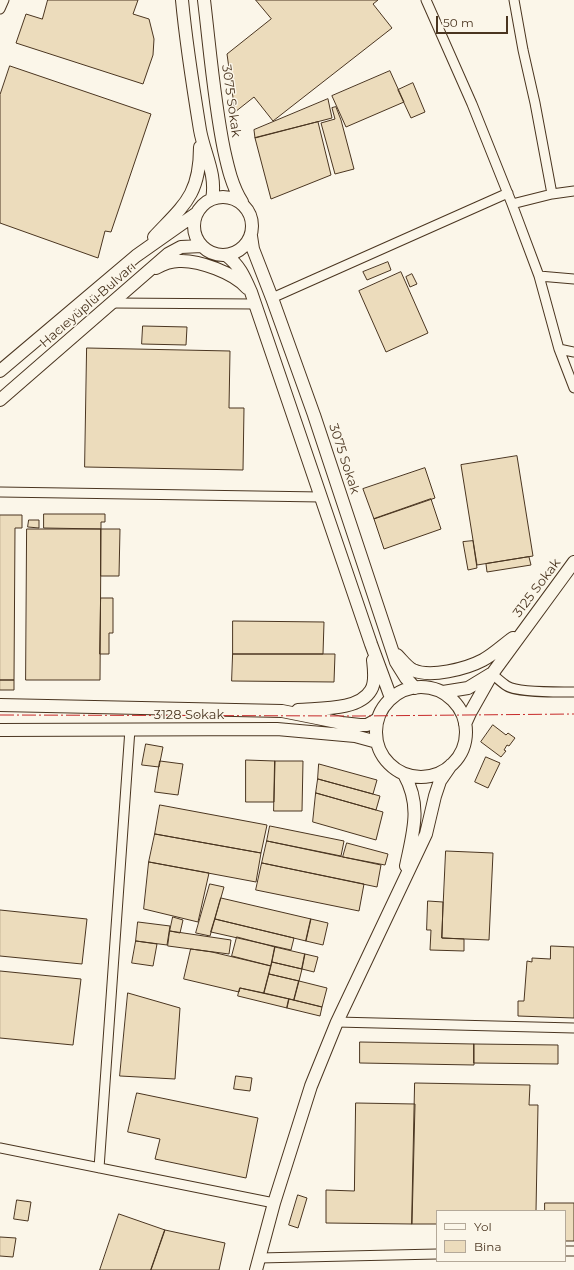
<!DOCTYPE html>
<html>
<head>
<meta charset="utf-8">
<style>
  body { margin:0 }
  #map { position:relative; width:574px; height:1270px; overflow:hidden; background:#fbf6e9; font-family:Montserrat,sans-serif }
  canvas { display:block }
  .legend { position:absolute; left:436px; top:1210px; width:130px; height:52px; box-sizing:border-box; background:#fbf6e9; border:1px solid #b4a999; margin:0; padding:5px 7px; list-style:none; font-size:12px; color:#4a3520 }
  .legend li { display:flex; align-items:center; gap:8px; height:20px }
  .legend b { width:20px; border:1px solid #b4a999 }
  .scale { position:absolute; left:436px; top:16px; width:72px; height:18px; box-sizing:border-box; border:2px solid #4a3520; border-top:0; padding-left:5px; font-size:12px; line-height:14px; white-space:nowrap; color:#4a3520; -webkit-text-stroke:3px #fbf6e9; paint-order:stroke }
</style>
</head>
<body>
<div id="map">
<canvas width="574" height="1270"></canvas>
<ul class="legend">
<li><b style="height:5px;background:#fbf6e9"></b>Yol</li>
<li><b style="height:11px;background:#ecdcbc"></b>Bina</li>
</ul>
<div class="scale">50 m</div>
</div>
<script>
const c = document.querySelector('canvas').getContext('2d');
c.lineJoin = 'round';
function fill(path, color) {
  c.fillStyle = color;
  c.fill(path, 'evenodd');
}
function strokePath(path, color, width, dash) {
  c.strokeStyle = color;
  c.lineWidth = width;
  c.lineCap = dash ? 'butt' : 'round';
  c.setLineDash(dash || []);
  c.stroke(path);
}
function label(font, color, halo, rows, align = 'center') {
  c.font = font + ' Montserrat,sans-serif';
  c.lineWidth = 3;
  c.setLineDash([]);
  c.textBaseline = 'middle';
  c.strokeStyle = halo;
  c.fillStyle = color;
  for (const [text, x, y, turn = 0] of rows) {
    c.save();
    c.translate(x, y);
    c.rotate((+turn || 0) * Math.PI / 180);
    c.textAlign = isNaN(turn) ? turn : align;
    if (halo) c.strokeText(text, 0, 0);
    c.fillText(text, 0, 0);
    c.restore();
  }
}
const building = new Path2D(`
  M48 0H138L133 14 149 19 154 39 153 55 143 84 16 43 26 14 42 19Z
  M256 0H378L373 4 392 28 273 121 254 97 235 112 227 54 271 19Z
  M10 66 151 114 111 232 105 231 98 258 0 223V95Z
  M390 71 404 102 346 127 332 96Z
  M413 83 425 112 411 118 398 90Z
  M328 99 332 118 255 138 254 130Z
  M336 107 341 120 354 169 335 174 321 123 335 119 332 108Z
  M318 122 331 175 271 199 255 138Z
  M388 262 391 270 367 280 363 272Z
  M401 272 428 333 386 352 359 291Z
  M412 274 417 284 410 287 406 277Z
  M143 326 187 327 186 345 142 344Z
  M87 348 230 351 229 408H244L243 470 85 467Z
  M517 456 533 556 477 565 461 465Z
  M425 468 435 498 374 519 363 489Z
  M431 499 441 529 384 549 374 519Z
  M44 514H105V522H101V529L44 528Z
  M0 515H22V528H15L14 680H0Z
  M29 520H39V528L28 527Z
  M27 529H101L100 680H26Z
  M101 529H120L119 576H101Z
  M473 541 477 568 468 570 463 542Z
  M529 557 531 565 487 572 486 564Z
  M101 598H113V633H109V654H100Z
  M233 621 324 622 323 654H233Z
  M233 654H335L334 682 232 681Z
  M0 680H14V690H0Z
  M493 725 506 735 508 733 515 738 509 746 507 745 504 750 506 751 501 757 481 742Z
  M146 744 163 747 159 767 142 765Z
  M486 757 500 763 488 788 475 782Z
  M246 760 275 761 274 802H246Z
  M160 761 183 764 178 795 155 792Z
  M275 761H303L302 811H274Z
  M319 764 377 780 373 794 318 779Z
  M318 779 380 796 376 810 316 793Z
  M316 793 383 812 376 840 313 822Z
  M160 805 267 825 261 853 155 834Z
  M270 826 344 841 341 856 267 841Z
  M155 834 261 853 256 882 149 862Z
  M267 841 381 865 377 887 262 863Z
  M347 843 388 854 385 865 343 857Z
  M446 851 493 853 489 940 442 938Z
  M149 862 209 873 198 922 144 909Z
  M262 863 364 884 359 911 256 890Z
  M210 884 224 887 210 936 196 933Z
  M221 898 311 919 306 941 215 919Z
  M428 901 443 902 442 938 464 939V951L430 950 431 930H427Z
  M0 910 87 919 82 964 0 956Z
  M173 917 183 920 180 933 170 931Z
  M215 919 294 938 291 950 211 932Z
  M311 919 328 923 323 945 306 941Z
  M138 922 170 926 167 945 136 941Z
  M170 931 231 940 229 954 168 946Z
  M237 937 275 947 271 966 232 956Z
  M136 941 157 944 153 966 132 963Z
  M551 946 574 947V1018L518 1016V1001H524L527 961 532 962V958L550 959Z
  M275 947 305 954 302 969 272 962Z
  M191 949 212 952 271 966 264 993 240 988 239 992 184 979Z
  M305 954 318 957 314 972 302 969Z
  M272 962 302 969 299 981 269 974Z
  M0 971 81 979 73 1045 0 1038Z
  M269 974 299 981 294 1000 264 993Z
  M299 981 327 988 322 1007 294 1000Z
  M240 988 289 999 287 1008 238 996Z
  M128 993 180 1008 175 1079 120 1076Z
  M289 999 322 1007 320 1016 287 1008Z
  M360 1042 474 1044V1065L360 1063Z
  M474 1044 558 1045V1064L474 1063Z
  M236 1076 252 1078 250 1091 234 1089Z
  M415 1083 530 1085 529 1105H538L536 1211H437V1224H412Z
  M137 1093 258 1118 246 1178 155 1159 160 1139 128 1132Z
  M356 1103 415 1104 412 1224 326 1223V1190L354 1191Z
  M298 1195 307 1198 298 1228 289 1225Z
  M17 1200 31 1202 28 1221 14 1219Z
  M545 1203H574V1241H565V1211H545Z
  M119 1214 165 1230 151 1270H100Z
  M165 1230 225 1243 219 1270H151Z
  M0 1237 16 1238 13 1257 0 1256Z`);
fill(building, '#ecdcbc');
strokePath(building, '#4a3520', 1);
const street = new Path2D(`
  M426 0 472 104 512 204 539 276 559 349 574 388
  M514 0 523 50 535 103 552 194
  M0 9 4 0
  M512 204 552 194 574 191
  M539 276 574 279
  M272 298 508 193
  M112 303 255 304
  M559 349 574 352
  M0 492 321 497
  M492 674C497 678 502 683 507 686 518 693 560 692 574 692
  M337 1022 574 1028
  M0 1148 274 1203
  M99 1168 130 729
  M565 1251H574
  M259 1258 437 1254`);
const secondary = new Path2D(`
  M182 0C186 43 193 87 200 130 204 153 217 175 212 199
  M204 0C210 50 214 101 224 150 228 168 232 186 242 202
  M194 226a29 29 0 1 1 58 0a29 29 0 1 1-58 0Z
  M251 236 253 249 272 298 314 415 396 662 406 678 415 688
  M154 237C184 205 200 195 200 147
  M226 255C240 266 244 276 251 292L371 644 391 698
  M156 268C163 264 171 261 179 261 199 260 234 273 247 288
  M0 371 136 256 197 213
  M0 400 168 254 181 247 202 246
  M397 655C402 660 407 667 413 670 430 678 466 669 483 660 494 654 503 645 513 638
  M376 732a45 45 0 1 1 90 0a45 45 0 1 1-90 0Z
  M443 692 468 688 491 674
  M0 705 282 711 342 723 360 725H367L378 719
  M298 710C319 708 359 711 371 690 376 682 374 669 373 660
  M465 724 470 713 492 674 574 562
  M0 730 277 729 355 736 377 742
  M404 774C422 806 413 832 406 866
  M256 1270 274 1203 311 1086 337 1022 426 834 435 796 440 781 451 765`);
strokePath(street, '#4a3520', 11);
strokePath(secondary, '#4a3520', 14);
strokePath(street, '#fbf6e9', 9);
strokePath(secondary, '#fbf6e9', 12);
strokePath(new Path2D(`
  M0 715 359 716 574 714`), '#c62828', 1, [14, 3, 2, 3]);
label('13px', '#4a3520', '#fbf6e9', [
  ["3075 Sokak",231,101,82],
  ["Hacıeyüplü Bulvarı",88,305,-41],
  ["3075 Sokak",344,459,72],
  ["3125 Sokak",537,588,-53],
  ["3128 Sokak",189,715]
]);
</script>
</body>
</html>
